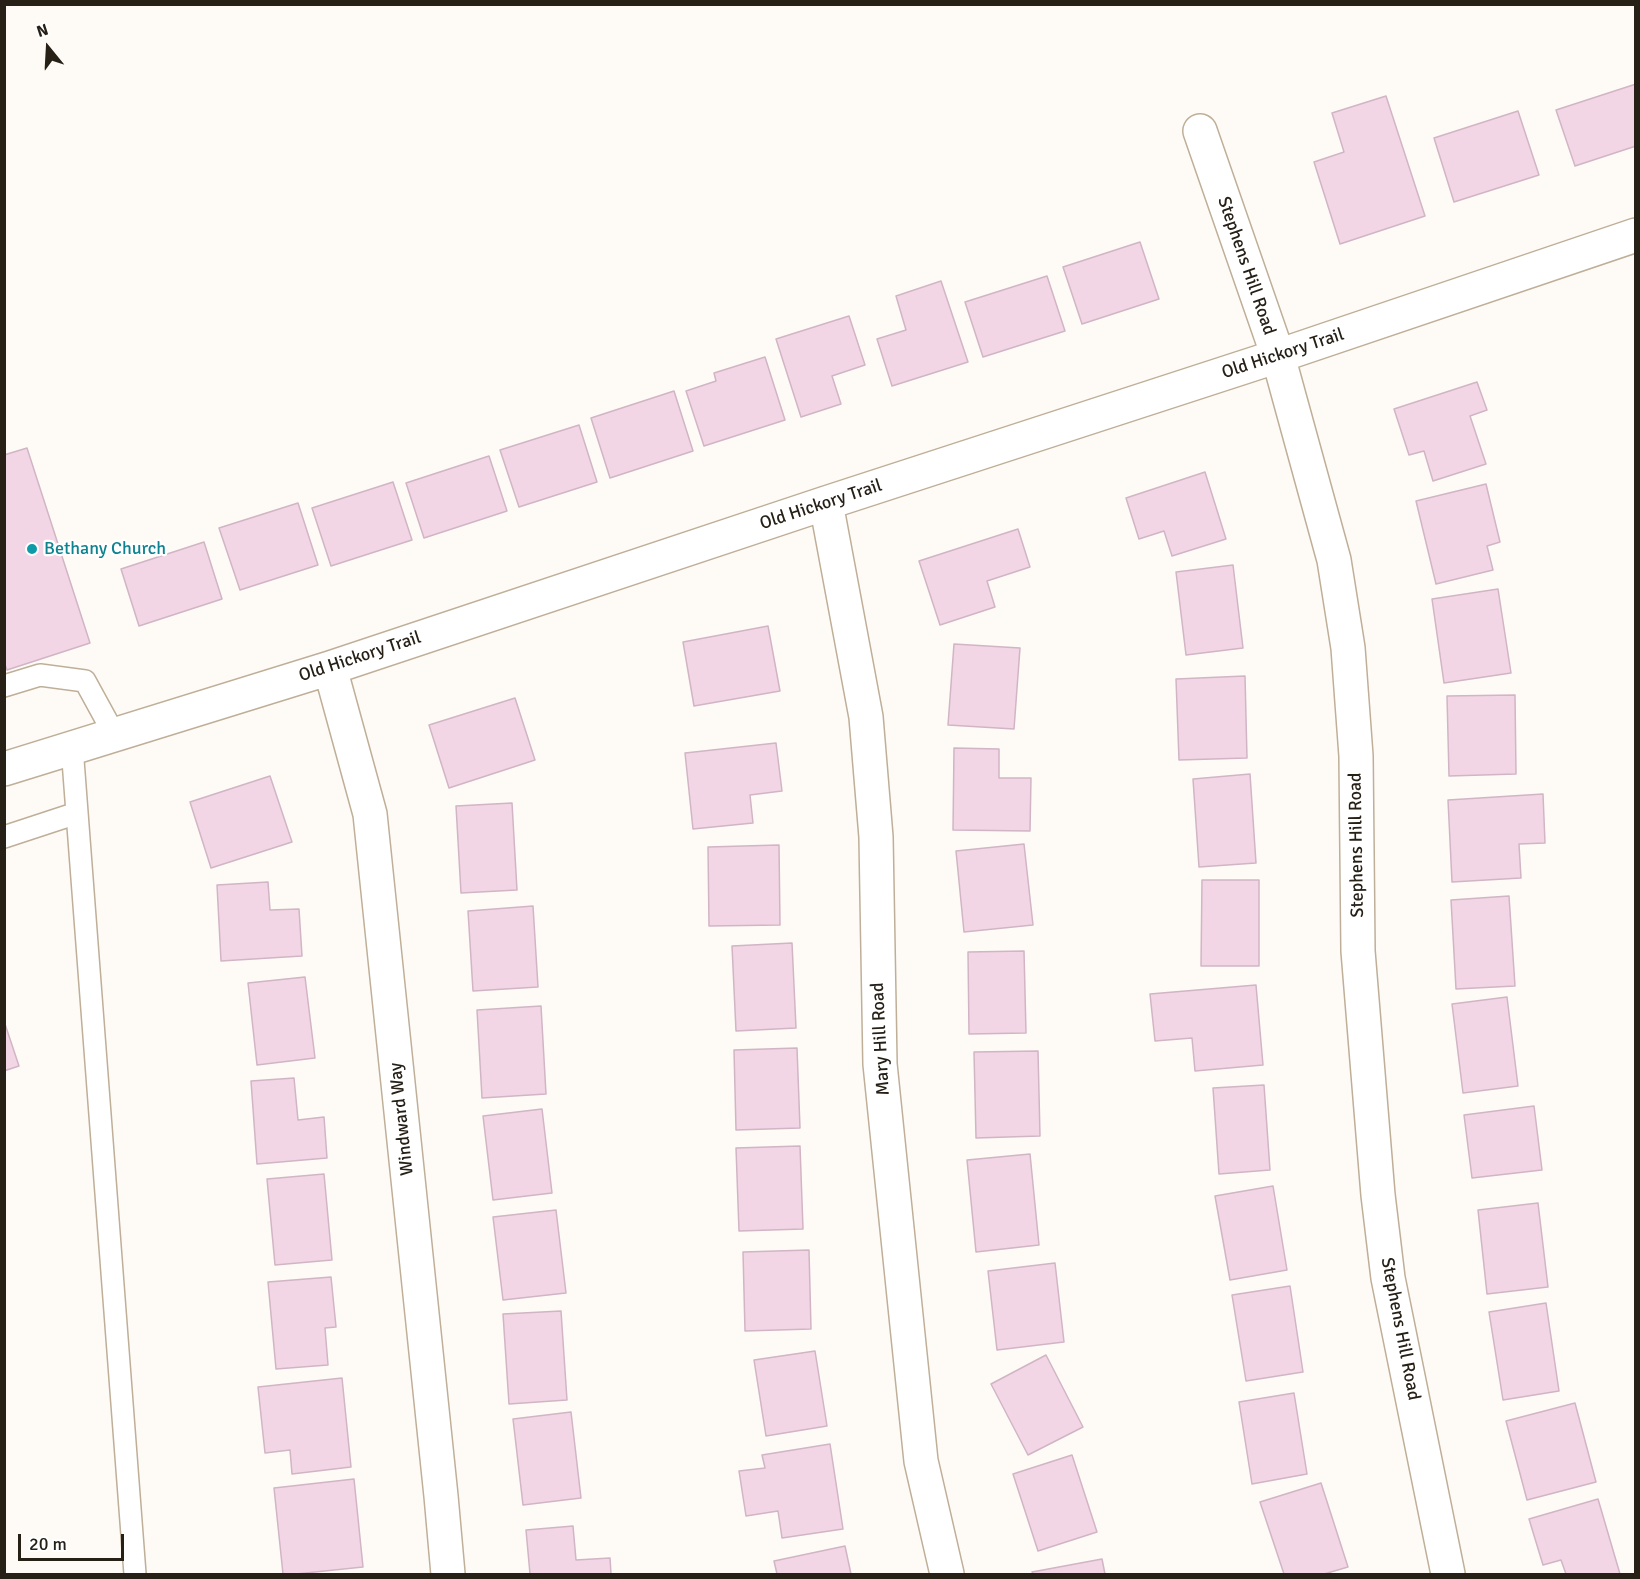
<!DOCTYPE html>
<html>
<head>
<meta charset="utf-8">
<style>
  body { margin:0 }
  #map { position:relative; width:1640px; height:1579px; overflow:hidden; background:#fefbf6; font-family:Signika,sans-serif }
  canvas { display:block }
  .frame { position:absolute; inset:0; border:6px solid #262017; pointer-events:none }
  .north { position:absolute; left:18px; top:18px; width:60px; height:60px; -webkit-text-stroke:4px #fff; paint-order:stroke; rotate:342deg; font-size:16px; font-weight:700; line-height:24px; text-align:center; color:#262017 }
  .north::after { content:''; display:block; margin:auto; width:21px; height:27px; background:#262017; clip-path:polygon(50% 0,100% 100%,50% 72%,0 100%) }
  .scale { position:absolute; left:18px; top:1534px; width:106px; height:27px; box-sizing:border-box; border:3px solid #262017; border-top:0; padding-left:8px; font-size:18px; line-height:21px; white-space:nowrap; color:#262017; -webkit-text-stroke:4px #fff; paint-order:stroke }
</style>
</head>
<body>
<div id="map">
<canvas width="1640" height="1579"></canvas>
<div class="frame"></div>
<div class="north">N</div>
<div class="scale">20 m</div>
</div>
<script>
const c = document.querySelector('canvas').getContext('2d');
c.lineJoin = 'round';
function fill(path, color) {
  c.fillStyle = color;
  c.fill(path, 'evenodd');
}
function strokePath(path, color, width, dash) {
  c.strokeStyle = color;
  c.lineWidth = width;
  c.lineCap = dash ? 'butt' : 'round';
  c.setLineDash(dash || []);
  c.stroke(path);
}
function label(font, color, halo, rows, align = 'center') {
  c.font = font + ' Signika,sans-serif';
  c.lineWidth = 4.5;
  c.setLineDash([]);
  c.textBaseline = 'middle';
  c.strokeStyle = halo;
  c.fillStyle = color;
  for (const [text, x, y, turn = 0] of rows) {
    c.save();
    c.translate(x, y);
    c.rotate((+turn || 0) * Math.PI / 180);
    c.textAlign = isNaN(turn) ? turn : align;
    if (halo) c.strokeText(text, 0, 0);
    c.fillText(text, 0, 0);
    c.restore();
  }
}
const building = new Path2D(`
  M1636 84V146L1575 166 1556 110Z
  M1386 96 1425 216 1340 244 1314 162 1344 152 1332 113Z
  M1518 111 1539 175 1454 202 1434 138Z
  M1140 242 1159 299 1082 324 1063 267Z
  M1047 276 1065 331 983 357 965 302Z
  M941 281 968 362 892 386 877 339 906 330 896 296Z
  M849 316 865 365 832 376 841 404 801 417 776 339Z
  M765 357 785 420 704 446 686 391 716 381 714 373Z
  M1477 382 1487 410 1470 416 1486 464 1433 481 1424 451 1409 455 1394 409Z
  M674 391 693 451 610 478 591 418Z
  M579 425 597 482 519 507 500 450Z
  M27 448 90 643 7 670 4 662V455Z
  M489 456 507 511 424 538 406 483Z
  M1205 472 1226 539 1172 556 1164 531 1139 539 1126 498Z
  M393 482 412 540 331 566 312 508Z
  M1486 484 1500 542 1487 546 1493 570 1436 584 1416 501Z
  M298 503 318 565 240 590 219 528Z
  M1018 529 1030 567 987 581 995 607 940 625 919 561Z
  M204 542 222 599 139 626 121 569Z
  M1233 565 1243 648 1186 655 1176 572Z
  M1498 589 1511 673 1444 683 1432 599Z
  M768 626 780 691 694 706 683 642Z
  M954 644 1020 648 1014 729 948 725Z
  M1245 676 1247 758 1179 760 1176 679Z
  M1515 695 1516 774 1449 776 1447 696Z
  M515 698 535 760 449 788 429 725Z
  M776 743 782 791 750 795 753 823 693 829 685 753Z
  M954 748 999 749V778H1031L1030 831 953 830Z
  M1250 774 1256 863 1199 867 1193 779Z
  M270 776 292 842 211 868 190 802Z
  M1543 794 1545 843 1519 844 1521 878 1452 882 1448 800Z
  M512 803 517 890 461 893 456 806Z
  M1024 844 1033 925 964 932 956 851Z
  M779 845 780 925 709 926 708 847Z
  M1202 880H1259V966H1201Z
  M268 882 270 910 299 909 302 956 221 961 217 885Z
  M1509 896 1515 986 1456 989 1451 900Z
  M533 906 538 987 473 991 468 911Z
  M792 943 796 1028 736 1031 732 946Z
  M1024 951 1026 1033 969 1034 968 952Z
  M305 977 315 1058 257 1065 248 983Z
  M1256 985 1263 1065 1195 1071 1192 1038 1155 1041 1150 994Z
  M1507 997 1518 1086 1463 1093 1452 1004Z
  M541 1006 546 1094 482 1098 477 1010Z
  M4 1021 19 1066 4 1071Z
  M797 1048 800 1128 736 1130 734 1050Z
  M1038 1051 1040 1136 976 1138 974 1052Z
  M294 1078 298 1120 324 1117 327 1158 257 1164 251 1081Z
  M1264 1085 1270 1170 1219 1174 1213 1088Z
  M1534 1106 1542 1170 1472 1178 1464 1115Z
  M542 1109 552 1193 493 1200 483 1116Z
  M800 1146 803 1229 739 1231 736 1148Z
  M1030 1154 1039 1245 976 1252 967 1160Z
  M324 1174 332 1260 275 1265 267 1179Z
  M1273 1186 1287 1270 1230 1280 1215 1196Z
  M1538 1203 1548 1287 1487 1294 1478 1210Z
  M556 1210 566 1293 503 1300 493 1217Z
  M809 1250 811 1329 745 1331 743 1252Z
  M1055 1263 1064 1342 997 1350 988 1271Z
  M331 1277 336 1327 325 1328 328 1365 276 1369 268 1282Z
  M1290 1286 1303 1372 1246 1381 1232 1295Z
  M1546 1303 1559 1391 1503 1400 1489 1312Z
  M561 1311 567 1400 509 1404 503 1314Z
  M815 1351 827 1426 766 1436 754 1360Z
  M1046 1355 1083 1427 1028 1455 991 1384Z
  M342 1378 351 1467 292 1474 290 1450 265 1453 258 1387Z
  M1294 1393 1307 1474 1252 1484 1239 1402Z
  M1575 1403 1596 1482 1527 1500 1506 1421Z
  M571 1412 581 1498 523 1505 513 1419Z
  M830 1444 843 1529 782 1538 778 1511 746 1516 739 1471 765 1468 762 1455Z
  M1072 1455 1097 1532 1038 1551 1013 1474Z
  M354 1479 363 1567 296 1574H283L274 1488Z
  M1321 1483 1348 1567 1324 1574H1284L1260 1502Z
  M1598 1499 1620 1574H1566L1561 1560 1543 1565 1529 1519Z
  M573 1526 576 1560 610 1558 611 1574H530L526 1530Z
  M845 1546 851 1574H777L774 1561Z
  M1102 1559 1105 1574H1033L1032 1572Z`);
fill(building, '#f3d6e5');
strokePath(building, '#d1b5c4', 1.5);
const service = new Path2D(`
  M4 686 40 675 85 681 114 734
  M72 747 135 1574
  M4 837 77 813`);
const minor = new Path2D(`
  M1200 131 1278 356 1334 560 1348 648 1356 756 1358 951 1378 1195 1388 1278 1448 1574
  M826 503 866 717 876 837 880 1064 921 1461 947 1574
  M330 668 370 814 441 1496 448 1574
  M4 769 330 668 826 503 1278 356 1636 235`);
strokePath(service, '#bfaf98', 24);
strokePath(minor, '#bfaf98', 36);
strokePath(service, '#fff', 21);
strokePath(minor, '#fff', 33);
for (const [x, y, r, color] of [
  [32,549,6,"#0f9aa8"]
]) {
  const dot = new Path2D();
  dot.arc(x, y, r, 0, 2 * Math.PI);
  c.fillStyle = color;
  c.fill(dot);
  strokePath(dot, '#fff', 2);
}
label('18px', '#262017', '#fff', [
  ["Stephens Hill Road",1246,266,71],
  ["Old Hickory Trail",1283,354,-18],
  ["Old Hickory Trail",821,505,-18],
  ["Old Hickory Trail",360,657,-18],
  ["Stephens Hill Road",1357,845,-91],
  ["Mary Hill Road",881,1039,-93],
  ["Windward Way",402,1119,-96],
  ["Stephens Hill Road",1400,1329,79]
]);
label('18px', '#0d838f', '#fff', [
  ["Bethany Church",44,549]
], 'left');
</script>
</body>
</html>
